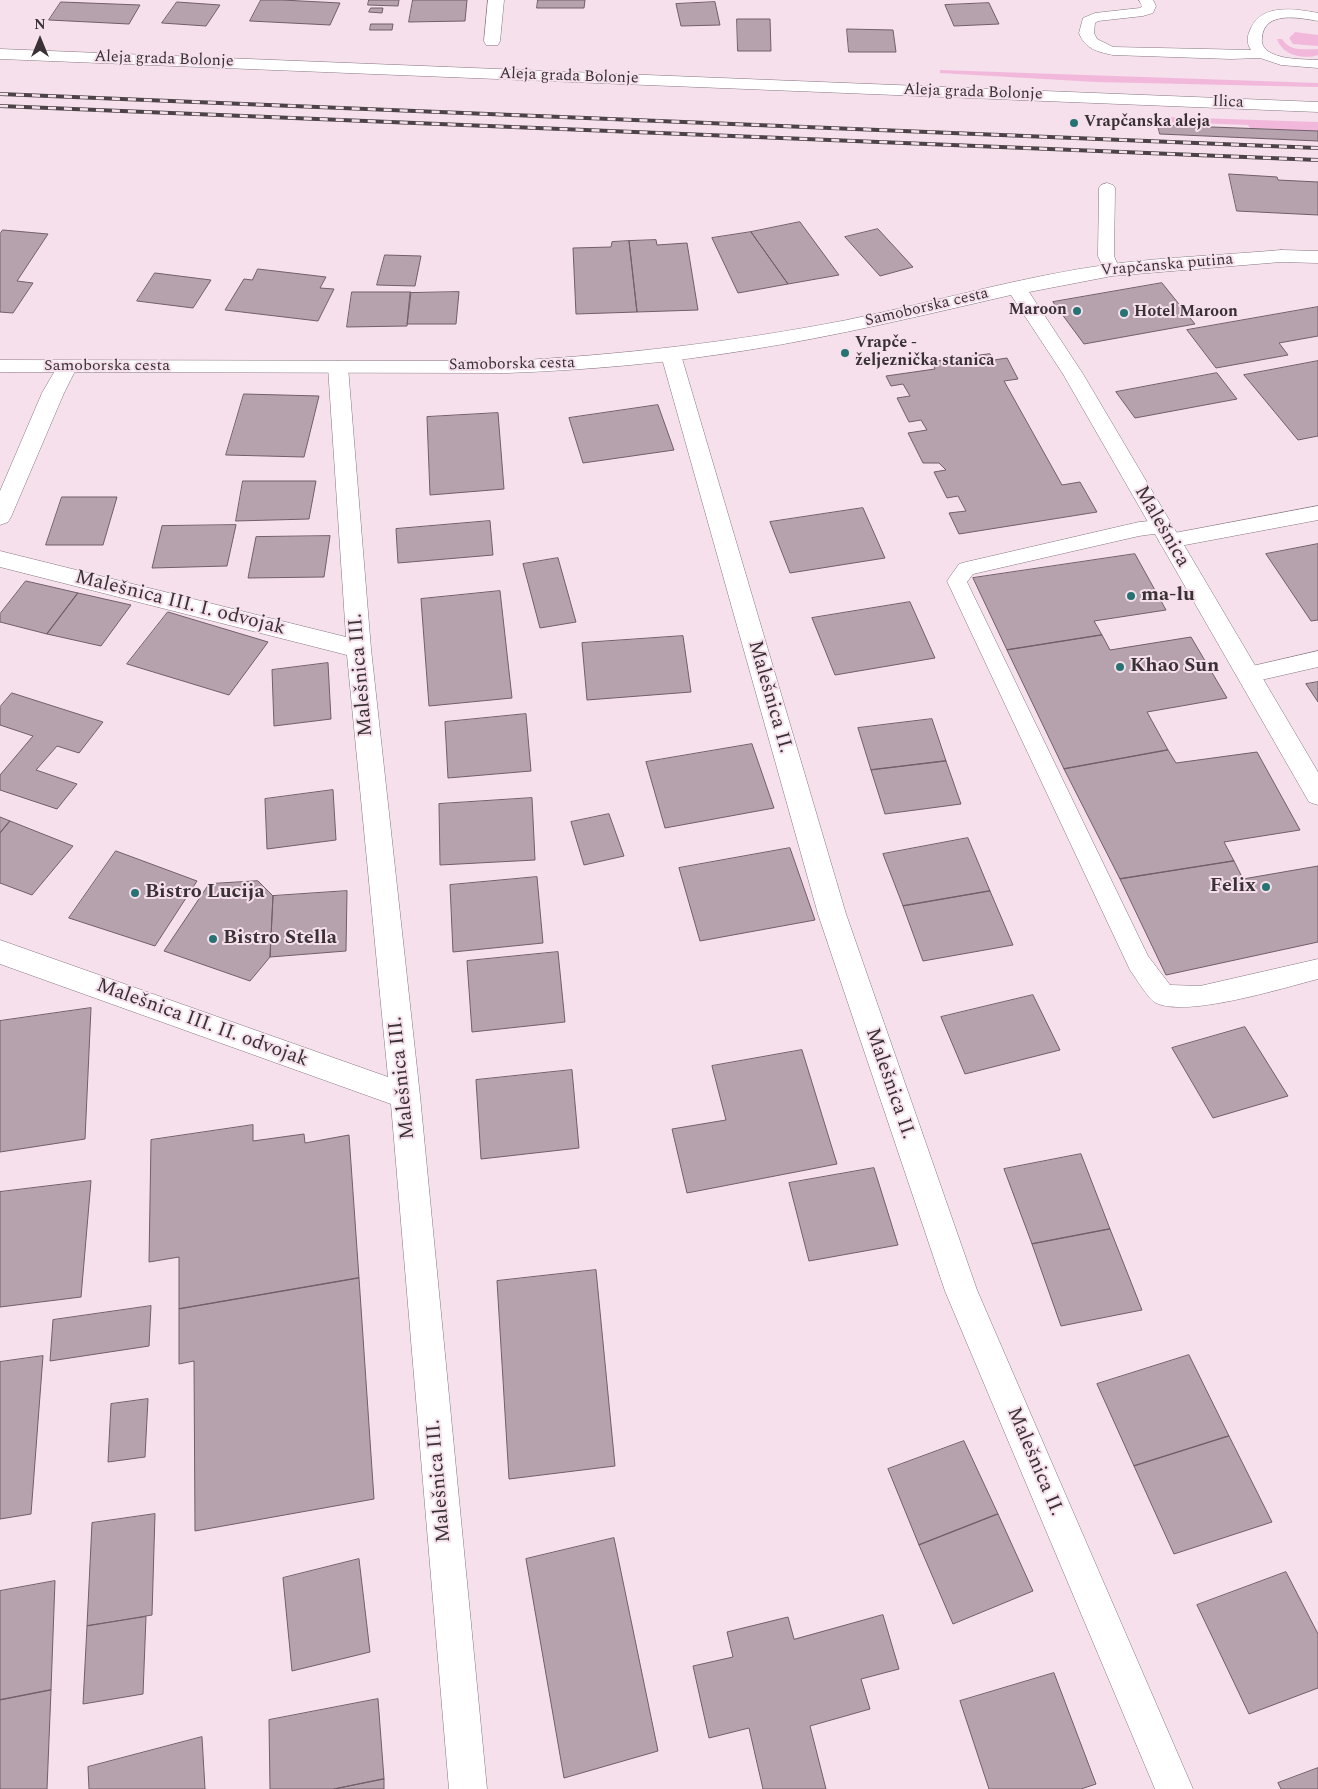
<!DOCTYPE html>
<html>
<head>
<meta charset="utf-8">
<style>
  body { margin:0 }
  #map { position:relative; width:1318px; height:1789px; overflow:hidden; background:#f5e0ec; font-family:Spectral,serif }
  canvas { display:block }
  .north { position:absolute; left:15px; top:15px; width:50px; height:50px; -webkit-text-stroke:4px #f5e0ec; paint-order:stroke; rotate:0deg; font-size:14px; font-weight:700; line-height:20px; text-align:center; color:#393135 }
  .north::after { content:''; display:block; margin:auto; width:18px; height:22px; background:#393135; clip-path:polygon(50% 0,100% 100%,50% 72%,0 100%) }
</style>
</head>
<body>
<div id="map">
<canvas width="1318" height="1789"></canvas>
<div class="north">N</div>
</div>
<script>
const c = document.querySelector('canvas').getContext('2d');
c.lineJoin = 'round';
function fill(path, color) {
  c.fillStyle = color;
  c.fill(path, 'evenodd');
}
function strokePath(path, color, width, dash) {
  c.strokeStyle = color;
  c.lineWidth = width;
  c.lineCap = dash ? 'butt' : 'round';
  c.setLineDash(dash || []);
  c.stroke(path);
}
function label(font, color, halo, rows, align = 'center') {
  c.font = font + ' Spectral,serif';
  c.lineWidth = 4;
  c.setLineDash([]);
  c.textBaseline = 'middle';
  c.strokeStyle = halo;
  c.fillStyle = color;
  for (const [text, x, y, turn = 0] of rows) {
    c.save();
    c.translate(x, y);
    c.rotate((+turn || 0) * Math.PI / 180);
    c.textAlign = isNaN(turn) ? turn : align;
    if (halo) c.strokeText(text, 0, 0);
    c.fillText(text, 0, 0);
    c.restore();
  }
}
fill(new Path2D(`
  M1295 32 1318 35V46L1293 44 1289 38Z
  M1277 39H1282C1290 52 1304 49 1318 49V55C1303 60 1282 55 1277 39Z
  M940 70 1318 83V87L1096 82 940 73Z
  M1165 117 1318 122V131L1250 128 1248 125 1142 121 1141 118Z`), '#f2b8db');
const building = new Path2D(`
  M261 0H282L340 3 330 25 250 21Z
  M369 0H399L398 6 368 5Z
  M413 0H467L465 21 409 22Z
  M538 0H585L584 8H537Z
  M61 2 140 5 129 24 49 20Z
  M177 2 220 5 206 26 162 23Z
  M715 2 720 25 681 26 676 4Z
  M989 3 999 24 954 26 945 5Z
  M371 8H383L382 13 369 12Z
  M737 19H770L771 51H738Z
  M371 24H393L392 30H370Z
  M847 29 893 30 896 52H849Z
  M1158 125 1318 131V141L1160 134Z
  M1229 174 1277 177 1278 180 1318 182V215L1237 211Z
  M800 222 839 275 788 284 751 232Z
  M878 229 913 267 880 276 845 237Z
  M3 230 48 234 17 281 33 283 13 313 0 312V234Z
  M751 232 788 284 738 293 712 238Z
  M656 240 657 245 687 243 698 310 637 312 629 241Z
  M629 241 637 312 576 314 573 248 611 247 612 242Z
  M385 255 421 256 415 286 377 285Z
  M258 269 326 277 320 288 334 289 318 321 225 310 244 279 252 280Z
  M155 273 211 280 193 308 137 301Z
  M1162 283 1195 324 1084 344 1053 302Z
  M352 292H411L407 326 347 327Z
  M459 292 456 324H407L410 293Z
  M1318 307V336L1279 343 1288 355 1216 368 1187 330Z
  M990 354 994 360 1007 358 1018 379 1004 381 1062 485 1080 482 1097 512 959 534 949 513 966 511 958 496 947 498 934 472 946 470 939 463H923L908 433 927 430 921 420 909 422 897 398 910 396 903 384 891 386 886 376 935 369 932 362Z
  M1318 361V436L1298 440 1244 375Z
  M1217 373 1237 399 1135 418 1116 392Z
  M244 394 319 396 304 457 226 455Z
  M658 405 674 450 583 463 569 418Z
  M498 413 504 489 430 495 427 417Z
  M243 481H316L309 519 236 521Z
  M62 497H117L103 545H46Z
  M863 508 885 558 790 573 770 522Z
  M490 521 493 555 398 563 396 529Z
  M236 525 227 566 152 568 162 526Z
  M330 536 324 577 248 578 256 537Z
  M1318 544V620L1311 621 1266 554Z
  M1135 554 1166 610 1094 621 1102 635 1007 650 973 578Z
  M558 558 576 622 540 628 523 564Z
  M26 581 78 593 47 634 0 622V614Z
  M500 591 512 698 429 706 421 599Z
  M78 593 131 605 101 646 47 634Z
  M910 602 935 658 835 675 812 618Z
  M168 612 268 642 229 695 127 664Z
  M1102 635 1110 650 1191 637 1227 698 1147 712 1168 750 1064 769 1007 650Z
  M683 636 691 692 587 700 582 643Z
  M328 663 331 719 274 726 272 670Z
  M1318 682V702L1306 684Z
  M12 693 103 722 79 753 57 746 36 770 77 784 57 809 0 790V775L33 736 0 725V707Z
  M526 714 531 771 448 778 445 722Z
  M932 719 946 761 871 770 858 728Z
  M752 744 774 808 665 828 646 762Z
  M1168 750 1176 763 1257 752 1300 830 1224 842 1234 861 1120 879 1064 769Z
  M946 761 961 804 885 814 871 770Z
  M333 790 336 840 267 849 265 799Z
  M532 798 535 860 440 865 439 804Z
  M609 814 624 856 584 865 571 822Z
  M0 817 10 821 0 833Z
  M10 821 73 846 32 895 0 883V833Z
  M968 838 990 891 903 906 883 854Z
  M790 848 815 920 700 941 679 868Z
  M116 851 197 881 155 946 69 918Z
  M1234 861 1243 879 1318 866V942L1166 975 1120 879Z
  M537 877 543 943 453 952 450 885Z
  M258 881 273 896 270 957 250 981 164 951 209 884Z
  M347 891 346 951 270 957 273 896Z
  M990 891 1013 945 923 961 903 906Z
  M558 952 565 1022 472 1032 467 961Z
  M1033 995 1060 1050 965 1074 941 1017Z
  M91 1008 85 1139 0 1152V1021Z
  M1245 1027 1288 1096 1213 1118 1172 1048Z
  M802 1050 837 1164 687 1193 672 1129 726 1120 712 1066Z
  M572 1070 579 1148 481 1159 476 1080Z
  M253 1125V1141L304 1134 305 1143 349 1135 359 1278 179 1309V1257L149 1262 151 1140Z
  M1081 1154 1110 1229 1032 1244 1004 1169Z
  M874 1168 898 1245 809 1261 789 1183Z
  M91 1181 81 1297 0 1307V1192Z
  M1110 1229 1142 1310 1061 1326 1032 1244Z
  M596 1270 615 1466 509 1479 497 1281Z
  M359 1278 374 1499 195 1531 194 1361 179 1364V1309Z
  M151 1306 149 1346 50 1361 53 1320Z
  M1189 1355 1229 1436 1134 1466 1097 1384Z
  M43 1356 31 1514 0 1519V1362Z
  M148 1399 145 1457 108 1462 111 1404Z
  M1229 1436 1272 1522 1174 1554 1134 1466Z
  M964 1441 998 1514 919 1545 888 1469Z
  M155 1514 152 1615 87 1626 92 1523Z
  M998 1514 1033 1591 953 1624 919 1545Z
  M614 1538 658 1751 564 1778 526 1559Z
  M359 1559 370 1652 292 1671 283 1578Z
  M1286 1572 1318 1634V1688L1249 1714 1197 1605Z
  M55 1581 51 1690 0 1700V1591Z
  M883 1615 899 1669 861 1679 870 1709 810 1726 826 1789H763L749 1728 709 1738 693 1666 733 1657 727 1632 788 1617 794 1639Z
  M146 1617 143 1694 83 1704 87 1626Z
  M1054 1673 1096 1784 1081 1789H989L960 1701Z
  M51 1690 47 1789H0V1700Z
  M378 1699 384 1779 334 1789H270L269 1720Z
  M202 1737 205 1789H89L88 1767Z
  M1318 1768V1789H1281L1278 1783Z
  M384 1779V1789H334Z`);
fill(building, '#b6a2ad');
strokePath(building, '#715e69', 1);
const service = new Path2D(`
  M1139 0H1153L1156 6 1153 13 1143 16 1098 21 1095 23 1094 33 1097 39 1113 47 1251 50C1246 42 1247 36 1251 28 1262 3 1297 9 1318 13V21C1300 18 1264 10 1262 38 1261 45 1265 50 1271 53 1285 60 1303 59 1318 60V68L1281 65 1260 58 1231 59 1113 55C1098 52 1085 49 1079 33L1083 18 1095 13 1140 8 1142 6Z
  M1107 183 1113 185 1115 188 1114 256 1120 270 1118 274H1106L1098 256 1099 188 1101 185Z
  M1318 506V520L1169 548 1162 546 1159 541 1162 536 1169 534Z
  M1161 520 1168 522 1171 527 1168 532 1139 536 973 574 967 582 1148 956 1170 985 1200 986 1318 959V979C1283 988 1186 1018 1156 1003 1148 999 1136 978 1130 970L947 581 959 564 966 562 1139 522Z
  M1318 651V667L1248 683 1240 681 1237 675 1240 669 1248 667Z`);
const minor = new Path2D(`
  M488 0H504L500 41 498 45H486L484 41Z
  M671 349 678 350 681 355 846 914 977 1290 1193 1789H1155L945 1291 818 914 661 355 664 350Z
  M67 361 74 362 77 367 64 393 11 517 8 522 0 525V491L42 393 60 362Z
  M338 361 345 362 348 367 371 649 420 1096 487 1789H449L391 1104 0 964V940L388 1077 347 655 0 567V551L346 637 328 367 331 362Z`);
const tertiary = new Path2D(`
  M1281 250 1318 251V263L1281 262 1112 276 1029 292 1083 374 1318 772V805L1309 802 1063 374 1011 295C924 315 837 336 748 350 668 363 588 370 507 373L0 372V360L507 361C621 355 734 342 847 320 935 302 1023 276 1112 264 1168 257 1225 255 1281 250Z`);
const secondary = new Path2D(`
  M0 49 1318 102V112L0 59Z`);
strokePath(service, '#877580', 1);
strokePath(minor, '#877580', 1);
strokePath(tertiary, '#877580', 1);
strokePath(secondary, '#877580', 1);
fill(service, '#fff');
fill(minor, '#fff');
fill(tertiary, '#fff');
fill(secondary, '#fff');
const rail = new Path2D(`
  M0 94 1318 148
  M0 106 1318 160`);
strokePath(rail, '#4c4347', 4);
strokePath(rail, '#f5e0ec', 2.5, [8]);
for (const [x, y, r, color] of [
  [1074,123,5,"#277273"],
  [1077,311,5,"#277273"],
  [1124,313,5,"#277273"],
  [845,353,5,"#277273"],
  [1131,596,5,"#277273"],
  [1120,667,5,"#277273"],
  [1266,887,5,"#277273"],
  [135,893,5,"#277273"],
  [213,939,5,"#277273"]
]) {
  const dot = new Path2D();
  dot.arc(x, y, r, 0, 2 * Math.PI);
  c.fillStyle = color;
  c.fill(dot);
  strokePath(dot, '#f5e0ec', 2);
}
label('16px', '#393135', '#f5e0ec', [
  ["Aleja grada Bolonje",164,60,2],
  ["Aleja grada Bolonje",569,77,2],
  ["Aleja grada Bolonje",973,93,2],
  ["Ilica",1228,103,2],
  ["Vrapčanska putina",1167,266,-5],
  ["Samoborska cesta",927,308,-13],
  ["Samoborska cesta",512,365,-1],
  ["Samoborska cesta",107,367]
]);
label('bold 16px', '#393135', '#f5e0ec', [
  ["Vrapčanska aleja",1084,123],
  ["Maroon",1067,311,"right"],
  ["Hotel Maroon",1134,313],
  ["Vrapče -",855,344],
  ["željeznička stanica",855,362]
], 'left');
label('20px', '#393135', '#f5e0ec', [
  ["Malešnica",1161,527,60],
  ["Malešnica III. I. odvojak",180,604,14],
  ["Malešnica III.",362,675,-95],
  ["Malešnica II.",769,697,74],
  ["Malešnica III. II. odvojak",202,1024,20],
  ["Malešnica III.",403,1078,-96],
  ["Malešnica II.",889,1084,71],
  ["Malešnica II.",1034,1462,67],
  ["Malešnica III.",440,1481,-95]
]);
label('bold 20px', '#393135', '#f5e0ec', [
  ["ma-lu",1141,596],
  ["Khao Sun",1130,667],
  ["Felix",1256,887,"right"],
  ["Bistro Lucija",145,893],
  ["Bistro Stella",223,939]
], 'left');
</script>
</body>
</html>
